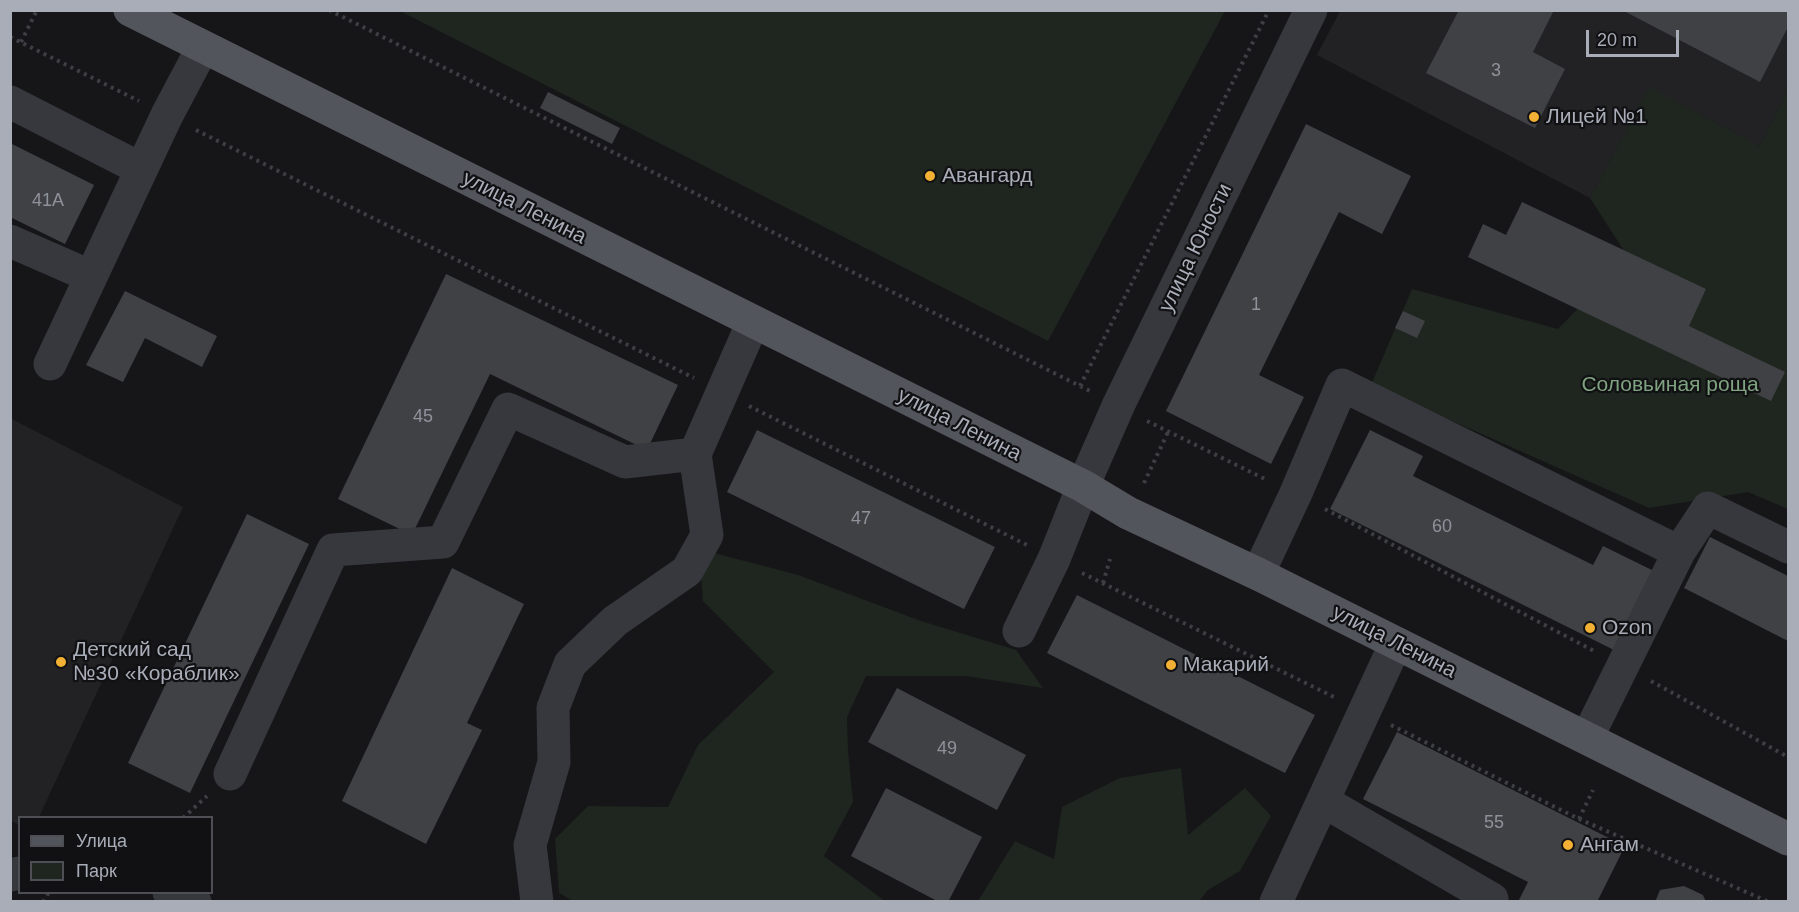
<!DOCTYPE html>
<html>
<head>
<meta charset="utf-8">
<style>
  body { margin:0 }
  #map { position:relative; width:1799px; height:912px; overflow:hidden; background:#161618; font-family:Helvetica,sans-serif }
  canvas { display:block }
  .frame { position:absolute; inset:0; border:12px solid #a8adb8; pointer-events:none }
  .legend { position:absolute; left:18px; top:816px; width:195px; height:78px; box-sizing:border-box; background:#111113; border:2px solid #4d4f55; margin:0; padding:8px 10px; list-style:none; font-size:18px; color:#a8adb8 }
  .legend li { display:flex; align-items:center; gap:12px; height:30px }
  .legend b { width:30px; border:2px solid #4d4f55 }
  .scale { position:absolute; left:1586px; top:30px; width:93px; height:27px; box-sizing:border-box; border:3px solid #a8adb8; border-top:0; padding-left:8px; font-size:18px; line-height:21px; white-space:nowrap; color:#a8adb8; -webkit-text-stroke:4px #111113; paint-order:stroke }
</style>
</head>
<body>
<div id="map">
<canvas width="1799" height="912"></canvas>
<div class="frame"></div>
<ul class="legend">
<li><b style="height:8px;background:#53555c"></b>Улица</li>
<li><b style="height:16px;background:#1e261f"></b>Парк</li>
</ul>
<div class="scale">20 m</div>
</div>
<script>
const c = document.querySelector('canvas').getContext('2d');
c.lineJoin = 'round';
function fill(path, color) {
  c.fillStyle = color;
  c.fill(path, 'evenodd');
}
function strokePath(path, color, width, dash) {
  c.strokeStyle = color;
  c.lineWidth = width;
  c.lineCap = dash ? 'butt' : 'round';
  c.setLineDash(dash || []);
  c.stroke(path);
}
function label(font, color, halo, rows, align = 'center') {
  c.font = font + ' Helvetica,sans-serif';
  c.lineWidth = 4.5;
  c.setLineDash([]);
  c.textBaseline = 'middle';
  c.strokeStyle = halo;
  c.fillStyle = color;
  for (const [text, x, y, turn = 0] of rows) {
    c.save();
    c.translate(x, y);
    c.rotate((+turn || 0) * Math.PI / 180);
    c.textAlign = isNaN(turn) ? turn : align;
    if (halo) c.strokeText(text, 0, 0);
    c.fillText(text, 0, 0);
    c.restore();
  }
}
fill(new Path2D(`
  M1340 11H1788V89L1760 146 1649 88 1590 198 1317 55Z
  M10 418 183 507 39 817 20 818 19 825 10 820Z`), '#222225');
fill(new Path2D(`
  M400 11H1225L1048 341Z
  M1649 87 1760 146 1788 89V509L1748 492 1649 508 1371 385 1412 289 1558 329 1628 257 1590 198Z
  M699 549 798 575 921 621 1016 650 1043 688 966 676H866L847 717 848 750 853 802 824 856 885 901H573L559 893 555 839 588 806 668 807 698 745 774 672 703 601Z
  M1181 768 1188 835 1245 788 1271 816 1240 871 1208 890 1199 901H978L1015 841 1054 859 1062 807 1120 778Z`), '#1e261f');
fill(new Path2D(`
  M1459 10H1554L1533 52 1565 69 1535 128 1426 73Z
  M1622 10H1788V27L1760 82Z
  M548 92 620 128 612 144 540 108Z
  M1306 124 1411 176 1382 234 1339 212 1259 375 1304 397 1271 464 1166 411Z
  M10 143 94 185 65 244 10 217Z
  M1522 202 1706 289 1689 326 1785 372 1771 401 1468 257 1483 224 1506 235Z
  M446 274 678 385 647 450 490 374 412 535 338 499Z
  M125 291 217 336 202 367 145 338 123 382 86 365Z
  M1403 311 1425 321 1417 338 1395 328Z
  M757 430 995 547 964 609 727 492Z
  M1370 430 1423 456 1413 476 1593 565 1603 546 1658 573 1618 652 1330 509Z
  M247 514 309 544 190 793 128 763Z
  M1710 537 1788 576V641L1684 588Z
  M452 568 524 604 467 723 482 730 426 844 342 801Z
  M1077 595 1315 715 1285 773 1047 653Z
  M897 688 1026 755 997 810 868 742Z
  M1397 732 1625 846 1597 902H1518L1528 882 1363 799Z
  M886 788 982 837 948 902H939L851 856Z
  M1684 886 1703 895 1706 902H1655L1660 890Z`), '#404145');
strokePath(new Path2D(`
  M329 10 1090 391
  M10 37 139 101
  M21 42 37 10
  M196 130 694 378
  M1080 386 1269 10
  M749 406 1027 545
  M1147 421 1267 480
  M1144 483 1168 432
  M1325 509 1594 651
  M1082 573 1336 698
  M1103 583 1110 559
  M1651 681 1788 757
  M1391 725 1579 819 1769 902
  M183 818 207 796
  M1579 819 1593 790
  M43 902 49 892`), '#3d3f44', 4, [3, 4.5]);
strokePath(new Path2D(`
  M10 102 141 169
  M10 241 90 276
  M50 364 167 115 203 47
  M1258 574 1296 493 1342 385 1679 552
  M1019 631 1054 559 1083 486 1119 404 1311 10
  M1587 738 1679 552 1708 508 1788 547
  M230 774 333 550 443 542 508 409 625 462 695 454
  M1323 801 1492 899 1491 902
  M10 875 20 873
  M169 892 195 902
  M537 902 530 845 554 762 553 708 570 664 615 621 687 571 707 535 695 454 753 322
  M1276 902 1396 643`), '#37383d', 33);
strokePath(new Path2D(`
  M130 10 1083 486 1128 513 1258 574 1788 839`), '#53555c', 33);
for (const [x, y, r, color] of [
  [1534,117,6,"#f2b134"],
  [930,176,6,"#f2b134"],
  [1590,628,6,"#f2b134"],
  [61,662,6,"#f2b134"],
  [1171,665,6,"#f2b134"],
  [1568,845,6,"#f2b134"]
]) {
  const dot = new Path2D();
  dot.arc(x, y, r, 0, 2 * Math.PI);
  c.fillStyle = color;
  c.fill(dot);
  strokePath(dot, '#111113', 2);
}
label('18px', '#8e929b', null, [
  ["3",1496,71],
  ["41А",48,201],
  ["1",1256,305],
  ["45",423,417],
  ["47",861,519],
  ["60",1442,527],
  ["49",947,749],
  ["55",1494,823]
]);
label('21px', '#a8adb8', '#111113', [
  ["Лицей №1",1546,117],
  ["Авангард",942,176],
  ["Ozon",1602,628],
  ["Детский сад",73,650],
  ["№30 «Кораблик»",73,674],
  ["Макарий",1183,665],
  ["Ангам",1580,845]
], 'left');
label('21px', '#a8adb8', '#111113', [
  ["улица Ленина",524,208,27],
  ["улица Юности",1196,248,-64],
  ["улица Ленина",959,425,27],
  ["улица Ленина",1394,642,27]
]);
label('21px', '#7fa381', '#111113', [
  ["Соловьиная роща",1670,385]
]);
</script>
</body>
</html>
